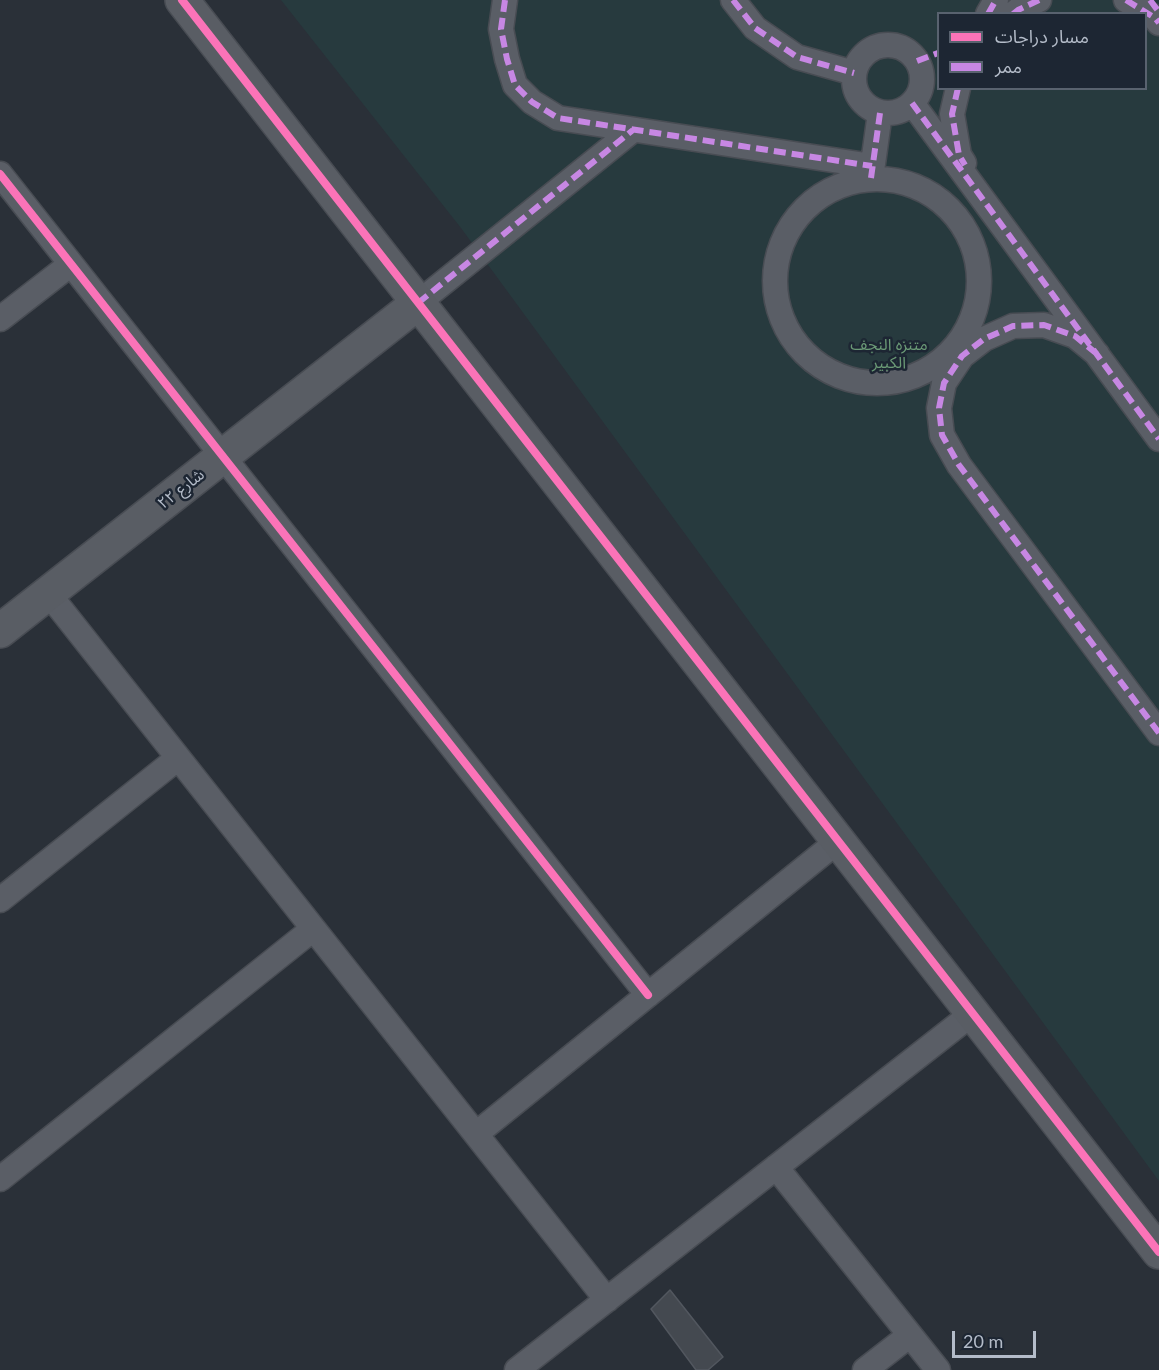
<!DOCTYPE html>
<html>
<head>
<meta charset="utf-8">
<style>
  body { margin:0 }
  #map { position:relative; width:1159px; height:1370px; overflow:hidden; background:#2a3038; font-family:Lato,"Noto Sans Arabic",sans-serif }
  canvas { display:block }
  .legend { position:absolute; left:937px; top:12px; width:210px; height:78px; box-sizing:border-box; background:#1d2633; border:2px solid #59626f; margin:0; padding:8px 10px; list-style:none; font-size:18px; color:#b4bcc9 }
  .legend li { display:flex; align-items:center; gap:12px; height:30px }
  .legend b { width:30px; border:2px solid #59626f }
  .scale { position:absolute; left:952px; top:1331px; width:84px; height:27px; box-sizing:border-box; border:3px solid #b4bcc9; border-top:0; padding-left:8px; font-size:18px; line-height:21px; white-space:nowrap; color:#b4bcc9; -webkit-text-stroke:4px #1d2633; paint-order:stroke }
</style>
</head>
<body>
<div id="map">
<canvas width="1159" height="1370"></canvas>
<ul class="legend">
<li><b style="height:8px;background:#fb73b8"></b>مسار دراجات</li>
<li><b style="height:8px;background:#c787e3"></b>ممر</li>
</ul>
<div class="scale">20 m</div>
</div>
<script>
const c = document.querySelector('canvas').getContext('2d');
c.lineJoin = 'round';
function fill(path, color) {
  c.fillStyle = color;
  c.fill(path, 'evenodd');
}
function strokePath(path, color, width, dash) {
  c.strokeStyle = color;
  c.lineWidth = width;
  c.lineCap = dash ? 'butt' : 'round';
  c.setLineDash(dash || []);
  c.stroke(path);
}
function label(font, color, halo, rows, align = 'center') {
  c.font = font + ' Lato,"Noto Sans Arabic",sans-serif';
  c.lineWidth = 5;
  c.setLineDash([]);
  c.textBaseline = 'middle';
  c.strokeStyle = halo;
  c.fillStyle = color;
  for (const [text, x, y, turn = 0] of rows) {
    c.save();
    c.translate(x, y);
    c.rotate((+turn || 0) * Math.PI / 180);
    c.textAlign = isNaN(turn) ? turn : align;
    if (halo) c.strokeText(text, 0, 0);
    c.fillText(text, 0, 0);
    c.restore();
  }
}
fill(new Path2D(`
  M281 0H1159V1181L461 228ZM938 14H1146V88H938Z`), '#273a3e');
const building = new Path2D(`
  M670 1290 723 1357 708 1370H696L651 1309Z`);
fill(building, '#444950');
strokePath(building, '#52575f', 1.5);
const street = new Path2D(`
  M505 0 501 29 507 59 515 85 532 102 558 118 872 166
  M733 0 755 28 797 57 854 73
  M1126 0 1155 18 1159 23
  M988 14 996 0
  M1013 14 1018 10 1039 0
  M854 79a34 34 0 1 1 68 0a34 34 0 1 1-68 0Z
  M958 88 952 114 959 155 964 163
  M912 103 1159 439
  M0 174 648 995
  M871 178 880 113
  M775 281a102 102 0 1 1 204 0a102 102 0 1 1-204 0Z
  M418 303 633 130
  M0 319 71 264
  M1097 354 1075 336 1044 325 1013 326 984 339 962 356 944 383 939 408 942 435 959 465 1159 733
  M48 593 607 1300
  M0 900 178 758
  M476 1134 838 841
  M776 1167 938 1370
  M0 1179 313 929
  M517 1370 973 1013
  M865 1370 910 1335`);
const secondary = new Path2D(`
  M182 0 1159 1252
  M0 631 418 303`);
strokePath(street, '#484c53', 27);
strokePath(secondary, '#484c53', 36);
strokePath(street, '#5a5e66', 24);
strokePath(secondary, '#595d64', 33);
strokePath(new Path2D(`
  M505 0 501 29 507 59 515 85 532 102 558 118 872 166
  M733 0 755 28 797 57 854 73
  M1126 0 1155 18 1159 23
  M1150 0 1159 12
  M988 14 996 0
  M1013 14 1018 10 1039 0
  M917 61 938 53
  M958 88 952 114 959 155 965 165
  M912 103 1159 439
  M871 178 880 113
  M418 303 633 130
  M1097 354 1075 336 1044 325 1013 326 984 339 962 356 944 383 939 408 942 435 959 465 1159 733`), '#c787e3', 6, [12, 6]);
strokePath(new Path2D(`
  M182 0 1159 1252
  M0 174 648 995`), '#fb73b8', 8);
label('16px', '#6b9a76', '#1d2633', [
  ["متنزه النجف",889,345],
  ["الكبير",889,363]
]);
label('16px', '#b4bcc9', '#1d2633', [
  ["شارع ٢٢",181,489,-38]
]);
</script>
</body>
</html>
